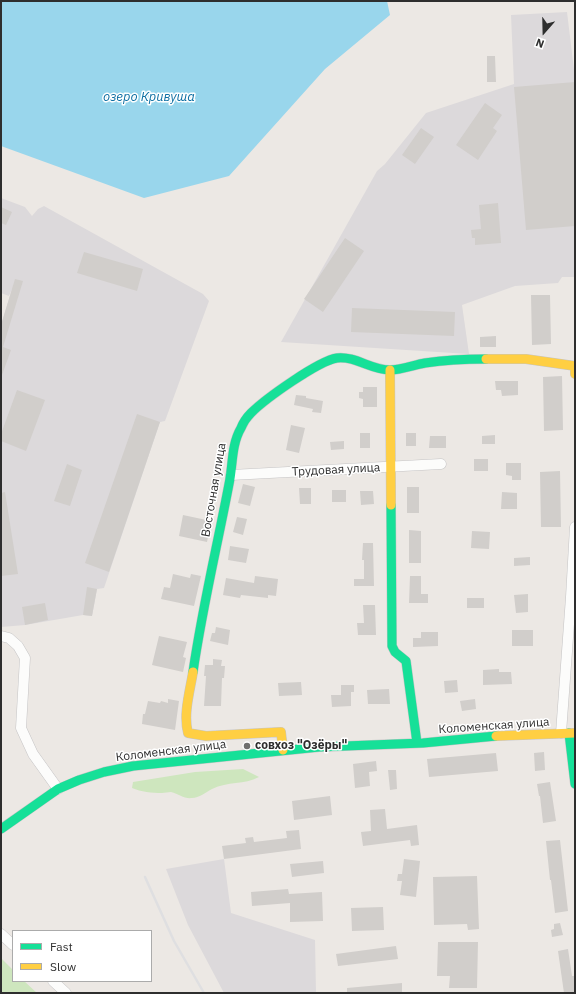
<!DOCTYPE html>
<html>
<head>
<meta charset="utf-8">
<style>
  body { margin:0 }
  #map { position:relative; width:576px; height:994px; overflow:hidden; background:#ece8e4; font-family:"IBM Plex Sans",sans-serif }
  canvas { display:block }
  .frame { position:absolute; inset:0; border:2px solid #2e2e2e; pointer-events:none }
  .legend { position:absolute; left:12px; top:930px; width:140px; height:52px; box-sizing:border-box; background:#fff; border:1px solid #ababab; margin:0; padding:5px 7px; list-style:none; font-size:12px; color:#2e2e2e }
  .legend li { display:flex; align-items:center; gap:8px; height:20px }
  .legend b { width:20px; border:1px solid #ababab }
  .north { position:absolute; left:524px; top:12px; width:40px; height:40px; -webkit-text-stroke:3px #fff; paint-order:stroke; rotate:200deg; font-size:11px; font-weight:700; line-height:16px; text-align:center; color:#2e2e2e }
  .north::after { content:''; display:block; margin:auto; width:14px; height:18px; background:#2e2e2e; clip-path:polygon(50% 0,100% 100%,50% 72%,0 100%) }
</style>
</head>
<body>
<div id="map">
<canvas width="576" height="994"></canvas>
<div class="frame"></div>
<ul class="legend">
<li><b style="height:5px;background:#16e098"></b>Fast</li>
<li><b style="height:5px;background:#ffcf43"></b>Slow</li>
</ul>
<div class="north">N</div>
</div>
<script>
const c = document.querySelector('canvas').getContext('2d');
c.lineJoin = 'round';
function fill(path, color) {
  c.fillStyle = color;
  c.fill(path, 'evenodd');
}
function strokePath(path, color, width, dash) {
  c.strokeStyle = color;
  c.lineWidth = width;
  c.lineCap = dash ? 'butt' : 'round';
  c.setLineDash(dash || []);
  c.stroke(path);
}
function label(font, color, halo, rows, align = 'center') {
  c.font = font + ' "IBM Plex Sans",sans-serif';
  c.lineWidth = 3;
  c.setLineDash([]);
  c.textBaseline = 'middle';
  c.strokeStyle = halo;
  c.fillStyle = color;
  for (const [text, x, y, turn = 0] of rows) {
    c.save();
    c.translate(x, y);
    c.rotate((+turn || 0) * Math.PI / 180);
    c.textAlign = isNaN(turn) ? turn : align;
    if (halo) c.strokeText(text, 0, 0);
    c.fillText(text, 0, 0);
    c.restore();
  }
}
fill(new Path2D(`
  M567 12 575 78V277H562L558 283 515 286 462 305 469 354 281 342 377 171 385 164 426 113 514 84 511 15Z
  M1 198 25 207 32 216 38 209 44 206 203 294 209 301 165 421 160 422 104 588 97 589 92 616 83 615 25 625 1 627V325L12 289 9 296 1 293Z
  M224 859 231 913 315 940 316 993H224L188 925 166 869Z`), '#dcd9db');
fill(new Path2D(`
  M243 769 259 777C244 785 228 781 212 789 206 792 199 798 192 798 184 799 179 794 171 792 168 792 165 793 162 793 152 793 141 792 132 788L133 782 195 772Z
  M1 958 13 970V981H24L37 993H1Z`), '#cee6be');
fill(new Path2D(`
  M1 1H387L390 15 325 69 229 176 144 198 1 146Z`), '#99d6ec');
fill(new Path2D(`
  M487 56H495L496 82H487Z
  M575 82V226L526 230 514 87Z
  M485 103 502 115 493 128 497 131 478 160 456 145Z
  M421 128 434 137 415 164 402 155Z
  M498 203 501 243 475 245V238H472L471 230 481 229 479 205Z
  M1 207 12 212 6 225 1 223Z
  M345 238 364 251 323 312 304 299Z
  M84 252 143 269 137 291 77 273Z
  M15 279 23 281 3 347 11 350 2 375H1V325Z
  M531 295H550L551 344 532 345Z
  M352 308 455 312 454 336 351 332Z
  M496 336V347H480V337Z
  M562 376 563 430 544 431 543 377Z
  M495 381H518V395L502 396 501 390H496Z
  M363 387H377V407H363V399L359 398V392H363Z
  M17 390 45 400 26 451 1 441V434Z
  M296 395 306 396V398L323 401 321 413 312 412 313 409 294 405Z
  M137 414 160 422 109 572 85 563Z
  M291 425 305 428 299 453 286 450Z
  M360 433H370V448H360Z
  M406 433H416V446H406Z
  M495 435V444H482V436Z
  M430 436H446V448H429Z
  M344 441V449L331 450 330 442Z
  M474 459H488V471H474Z
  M506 463H521V480H512V476L506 475Z
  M67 464 82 470 70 506 54 501Z
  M560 471 561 527H541L540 472Z
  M243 484 255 487 250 506 238 503Z
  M407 487H419V513H407Z
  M299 488H311V504H300Z
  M332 490H346V502H332Z
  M360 491H373L374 504 361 505Z
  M5 492 18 574 1 576V493Z
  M502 492 517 493V509H501Z
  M183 515 211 521 207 542 179 536Z
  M237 517 247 519 243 535 233 532Z
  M409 530 421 531V563H409Z
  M472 531 490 532 489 549 471 548Z
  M363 543H373L374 586H354V579H364V560H362Z
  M230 546 249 549 246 563 228 560Z
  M530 557V565L514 566V558Z
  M173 574 190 578 191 574 201 576 194 606 161 599 164 587 170 588Z
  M255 576 278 579 276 596 268 595V598L241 595 240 598 223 595 226 578 254 583Z
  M410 576H421V594H428V603H409Z
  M87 587 97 589 92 616 83 615Z
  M528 594V612L516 613 514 595Z
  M467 598H484V608H467Z
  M45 603 48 620 25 625 22 607Z
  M363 605H375L376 635H358L357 623H364Z
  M216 627 230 630 228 645 210 641 212 633H215Z
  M512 630H533V646H512Z
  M421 632H438V646L413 647V638H421Z
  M159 636 187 642 183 657 186 658 183 672 152 665Z
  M213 659 222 660 221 666H225L224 678H222L221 706H204L206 676H204L205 665H213Z
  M499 669V672H511L512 684 483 685V670Z
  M457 680 458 692 445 693 444 681Z
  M301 682 302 695 279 696 278 683Z
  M341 685H354V692H351V706L332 707 331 695H341Z
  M389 689 390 704H368L367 690Z
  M168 699 179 701 175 730 142 724 143 714H145L148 701 160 703 161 701 168 703Z
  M475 699 476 709 462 711 460 701Z
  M544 752 545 770 535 771 534 753Z
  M496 753 498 771 429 777 427 759Z
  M376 761 377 771 369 772 370 786 355 788 353 764Z
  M388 770H396L397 789 390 790Z
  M550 782 556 821 543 823 540 796H539L537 784Z
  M330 796 332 815 294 820 292 801Z
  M385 809 387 829 417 825 419 845 411 846 410 840 363 846 361 832 371 831 370 810Z
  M299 830 301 849 224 859 222 846 246 843 245 838 253 837 254 842 287 838 286 831Z
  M560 840 568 911 555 913 551 880H550L546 841Z
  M404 859 420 861 416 897 400 895 402 881H397L398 874H402Z
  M323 861 324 873 292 877 290 864Z
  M477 876 479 929 468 930 467 924 434 925 433 877Z
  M288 889 289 894 322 892 323 921 290 922V903L252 906 251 892Z
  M383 907 384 930 352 931 351 908Z
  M560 923 563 935 552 937 551 930 554 929V924Z
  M438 942H478L477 988H449L450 976H437Z
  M396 946 398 959 338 966 336 954Z
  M568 949 572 976H575V993H564L558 951Z
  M402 983V993H347V988Z`), '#d1cecb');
const street = new Path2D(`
  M231 475 441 464
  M1 636 9 638 18 646 25 658 21 728 33 754 58 789
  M561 733 571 597 575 527
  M1 934 13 945
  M53 981 66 993`);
const fast = new Path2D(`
  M391 505 392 646 395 652 406 661 417 743
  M193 672C202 609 217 547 229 484 233 466 231 445 241 428 243 423 247 417 251 413 265 399 318 361 337 358 356 356 371 370 390 370 401 370 414 365 425 363 445 360 465 359 486 359
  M569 733 575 784
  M1 829 58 789 79 780 104 772 133 766 319 747 423 743 496 736`);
const slow = new Path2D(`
  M486 359H526L575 366V374
  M390 370 391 505
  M193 672C190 691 183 714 188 733L206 736 281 732 283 750
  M496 736 575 733`);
strokePath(street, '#c5c4c5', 11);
strokePath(fast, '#c5c4c5', 10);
strokePath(slow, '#c5c4c5', 10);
strokePath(street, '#fcfcfb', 10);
strokePath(fast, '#16e098', 9);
strokePath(slow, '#ffcf43', 9);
strokePath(new Path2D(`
  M145 877 174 941 204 993`), '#dfdfe1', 2.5);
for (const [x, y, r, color] of [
  [247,746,4,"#706f6e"]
]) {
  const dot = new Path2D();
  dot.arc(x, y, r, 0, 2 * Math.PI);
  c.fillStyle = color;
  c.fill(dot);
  strokePath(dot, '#fff', 1.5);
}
label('12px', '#2e2e2e', '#fff', [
  ["Трудовая улица",336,470,-3],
  ["Восточная улица",214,490,-80],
  ["Коломенская улица",494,726,-4],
  ["Коломенская улица",171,751,-7]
]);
label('bold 12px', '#2e2e2e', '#fff', [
  ["совхоз \"Озёры\"",255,746]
], 'left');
label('italic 13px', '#0d6fa3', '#fff', [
  ["озеро Кривуша",149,97]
]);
</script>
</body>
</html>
